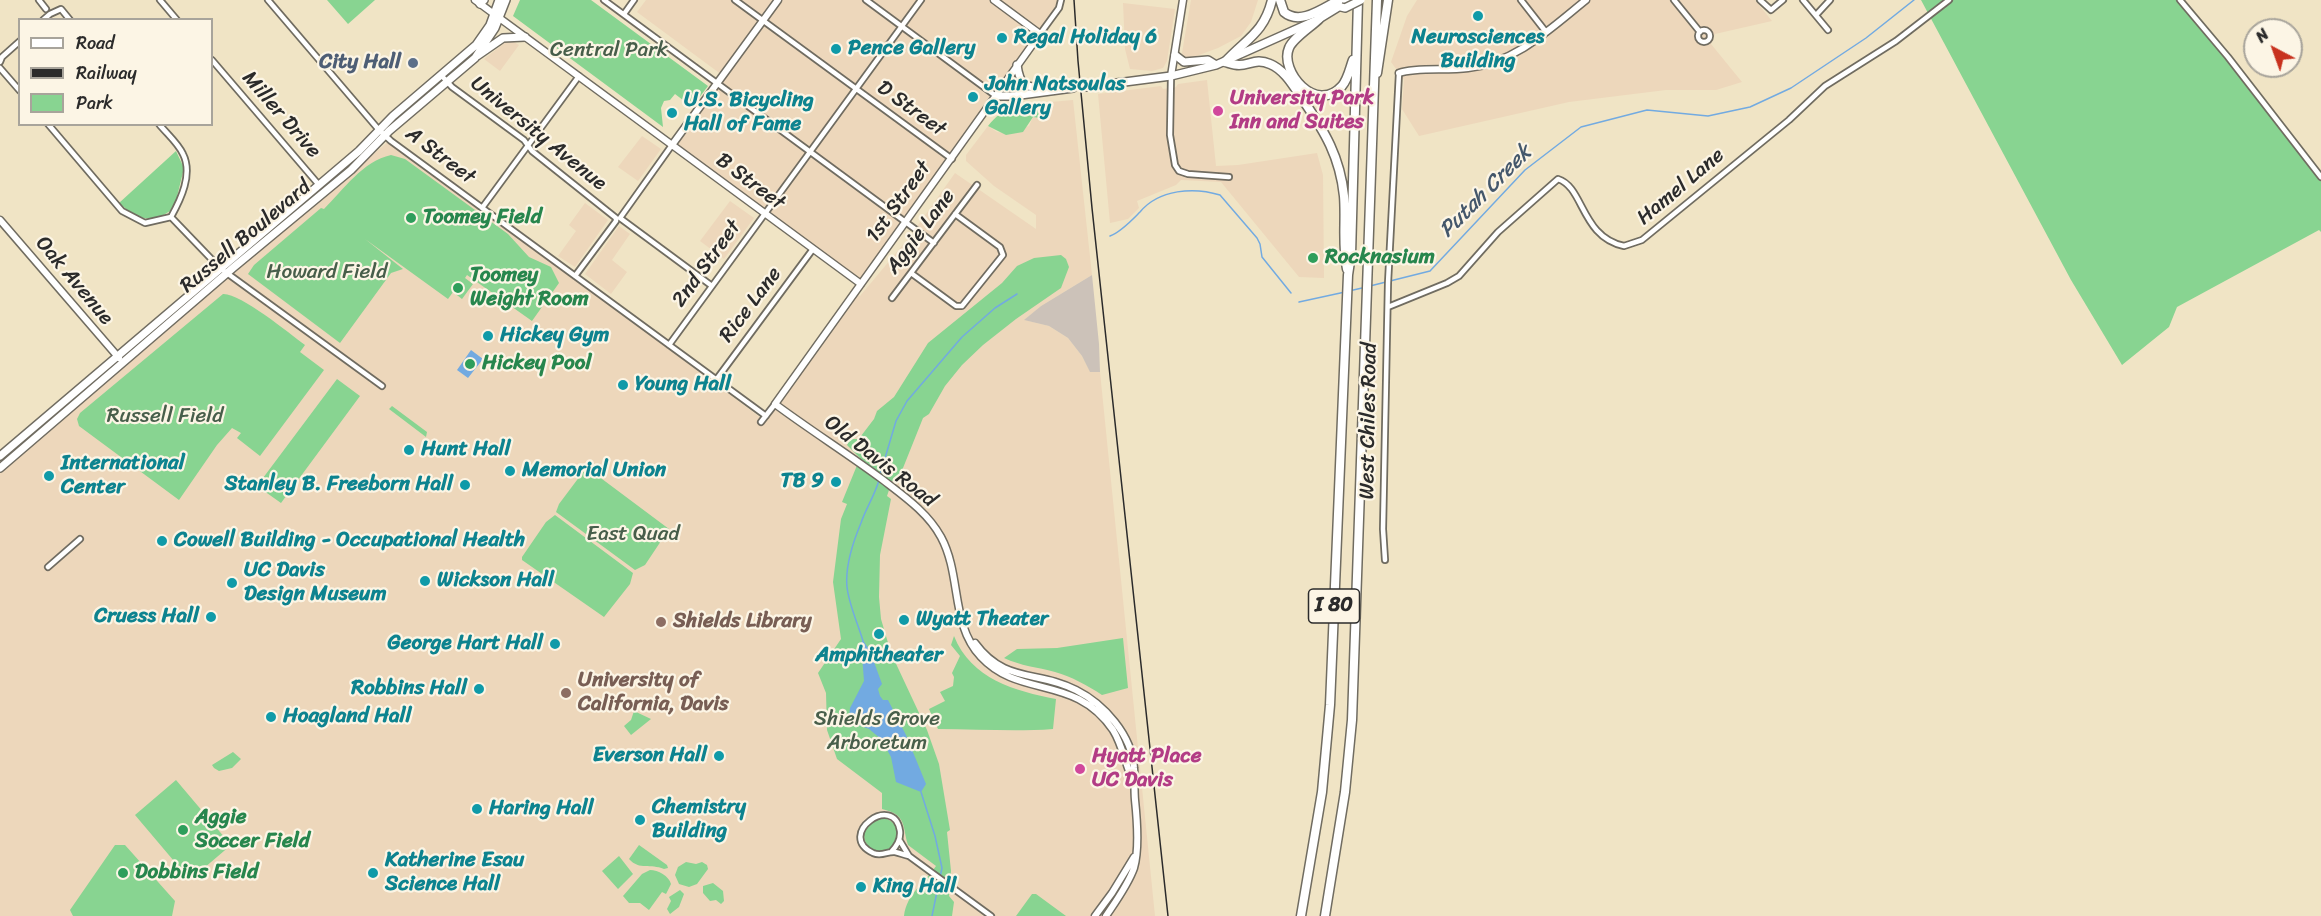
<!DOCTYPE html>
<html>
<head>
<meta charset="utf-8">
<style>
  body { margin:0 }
  #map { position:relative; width:2321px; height:916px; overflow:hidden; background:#f0e4c5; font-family:Sriracha,sans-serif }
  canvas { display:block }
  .legend { position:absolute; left:18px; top:18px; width:195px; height:108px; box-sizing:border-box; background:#fcf5e5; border:2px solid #a8a49b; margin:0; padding:8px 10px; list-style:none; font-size:18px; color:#2b2b2b }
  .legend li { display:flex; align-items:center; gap:12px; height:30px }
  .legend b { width:30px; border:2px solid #a8a49b }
  .north { position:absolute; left:2243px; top:18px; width:60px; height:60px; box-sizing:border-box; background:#fcf5e5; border:2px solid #a8a49b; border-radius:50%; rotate:319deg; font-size:16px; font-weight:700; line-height:24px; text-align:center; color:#2b2b2b }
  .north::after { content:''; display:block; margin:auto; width:21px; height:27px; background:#c8321e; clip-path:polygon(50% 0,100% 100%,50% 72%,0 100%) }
</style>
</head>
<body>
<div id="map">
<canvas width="2321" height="916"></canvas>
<ul class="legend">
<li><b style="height:8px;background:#fff"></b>Road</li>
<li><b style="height:8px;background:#2b2b2b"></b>Railway</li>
<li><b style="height:16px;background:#88d491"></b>Park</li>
</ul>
<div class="north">N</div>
</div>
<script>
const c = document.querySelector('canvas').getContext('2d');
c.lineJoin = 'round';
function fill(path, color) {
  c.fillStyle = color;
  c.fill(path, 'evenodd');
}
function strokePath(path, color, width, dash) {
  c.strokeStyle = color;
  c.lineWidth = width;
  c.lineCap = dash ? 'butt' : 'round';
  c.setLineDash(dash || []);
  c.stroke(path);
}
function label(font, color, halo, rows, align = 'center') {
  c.font = font + ' Sriracha,sans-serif';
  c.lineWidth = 4.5;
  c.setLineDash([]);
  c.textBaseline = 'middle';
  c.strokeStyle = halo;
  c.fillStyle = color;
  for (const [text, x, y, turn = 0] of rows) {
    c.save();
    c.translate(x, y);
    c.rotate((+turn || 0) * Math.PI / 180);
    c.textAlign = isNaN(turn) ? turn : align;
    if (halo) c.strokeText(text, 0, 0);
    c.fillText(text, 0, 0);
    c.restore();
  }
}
fill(new Path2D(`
  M646 0H1061L996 96 861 284 672 145 722 75 637 12Z
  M1191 0H1258L1251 22 1241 36 1218 48 1188 59 1185 58 1182 53Z
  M1417 0H1755L1772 21 1715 34 1711 44 1742 82 1716 90H1666L1569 102 1419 136 1402 109 1404 80 1391 62 1407 16Z
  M1123 3 1175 9 1167 61 1163 68 1152 71 1130 69 1125 49Z
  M507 41H512L519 45 500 71 484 59Z
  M1207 80 1216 166 1238 165 1317 153 1323 175 1324 278 1299 277 1221 182 1181 180 1176 185 1137 201 1139 208 1128 219 1110 223 1098 94 1161 86 1163 89 1176 87 1178 84Z
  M1073 100 1092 275 1041 306 1025 320 1049 326 1068 338 1082 356 1090 371 1100 372 1155 916H0V471L389 141 667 345 666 347 761 418 854 292 860 296 911 235 955 173 1036 229V215L994 186 966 161V155L988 126 997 132 1006 133 1029 126 1033 117 1040 118 1039 103Z
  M642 136 661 149 638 181 618 167Z
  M730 201 754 218 724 259 700 241Z
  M585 203 608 220 575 267 558 256 576 231 569 225Z
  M619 226 630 234 612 260 627 272 611 294 585 274Z`), '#edd7bb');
fill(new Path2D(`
  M1092 275 1099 344 1100 372H1090L1082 356 1068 338 1049 326 1024 320 1041 306Z`), '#ccc2b9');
fill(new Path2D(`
  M327 0H375L348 24Z
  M520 0H591L708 86 692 107 675 94 670 100 664 101 661 108 663 127 513 16Z
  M1921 0H2179L2321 173V232L2319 230 2177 307 2169 327 2122 365 2071 280Z
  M1039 103 1040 118 1033 117 1023 132 1006 135 988 126C1004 106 1015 107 1039 103Z
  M176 151 184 168 176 201 170 211C150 225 135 218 119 203Z
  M391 155 405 159 508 234 529 257 551 267 559 283 532 321 467 275 465 278 473 284 462 299 453 292 448 299 365 239 403 269 391 273 340 343 248 274 254 265 321 208 324 209C343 190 363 161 391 155Z
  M1061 255 1066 259 1069 267 1061 288 1016 319 983 345 962 365 945 386 929 414 923 418 899 478 892 481 887 496 891 499 880 555 879 597 881 619 891 653 927 730 939 764 950 830 947 832 951 871 949 896 954 902 952 916H904C907 893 924 884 936 866L908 845C902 825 907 815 882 809V793L837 759 827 730 826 693 818 673 841 639 833 582 841 519 847 504 842 502 860 458 847 445 850 439H857L861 436 874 419 877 411 894 397 928 343 1002 283 1017 266 1034 258Z
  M223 294C240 293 289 333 305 345L300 352 324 370 260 456 237 438 241 433 232 428 217 445 179 500 79 426 77 419 80 413Z
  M337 379 360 396 281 503 257 486Z
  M392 406 427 432 426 437 389 409Z
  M590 470 669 529 645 565 635 570 556 512 559 504 583 472Z
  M555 515 633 573 630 584 604 617 522 560V557L546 522Z
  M954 636C971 679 1015 691 1056 699L1053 729C1015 732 977 729 938 729L929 709 945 701 940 692 953 686 954 677 952 673 960 656 951 645Z
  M1123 638 1128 688 1102 695C1087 685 1072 677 1055 672 1037 667 1021 666 1004 658L1017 649 1057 648Z
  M634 711 651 719 631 735 624 726 631 720Z
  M233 752 241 759 232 768 219 771 214 768 212 765Z
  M176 780 231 845 190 880 135 815Z
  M864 835a17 17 0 1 1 34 0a17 17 0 1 1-34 0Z
  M115 845H125L175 901 172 916H73L70 910Z
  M639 845 667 865 668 868 664 869C650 863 640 871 629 859Z
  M619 856 633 874 618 889 602 871Z
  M686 862 696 864 702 862 707 865 708 869 697 884 689 887 679 884 675 875 678 867Z
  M650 870C658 870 669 876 671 884L666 894 662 892 649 910 640 903H629L623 896 642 874Z
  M713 883 723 891 724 901 721 904 716 900 710 901 703 893V886Z
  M680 890 684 894 679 907 670 914 667 909 671 901 669 897Z
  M1032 894H1036L1066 916H1016Z`), '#88d491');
fill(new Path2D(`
  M471 350 483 359 468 378 457 370Z
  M863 640 870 651 882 684 878 689 880 696 883 700H888L906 735 926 784 921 792 896 782 891 757 881 739 869 729 853 723 849 718 850 708 864 681 861 643Z`), '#72aae1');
strokePath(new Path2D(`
  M1110 236C1121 232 1132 220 1140 212 1159 189 1194 187 1220 195L1257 238 1260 244 1262 257 1291 293
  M1390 281 1430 271 1525 170 1581 127 1647 110 1708 116 1750 107 1791 88 1866 38 1914 0
  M1370 286 1386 282
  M1349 291 1362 288
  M1299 302 1345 292
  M880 475 896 421 907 401 962 337 995 308 1017 294
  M863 641C858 624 849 605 847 587 845 566 853 542 861 523 866 508 875 495 879 480
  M921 792 935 836 942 868 940 877
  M932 916 939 882`), '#72aae1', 1.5);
const minor = new Path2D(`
  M39 0 46 9
  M160 0 177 20
  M268 0 379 130 391 141 766 416
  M604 0 934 243
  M735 0 952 159
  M866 0 996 96
  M1521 0 1546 32
  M1674 0 1700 32
  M1760 0 1771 10 1783 0
  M1803 0 1828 30
  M2180 0 2228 57 2321 177
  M624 14 634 0
  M1817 14 1830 0
  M43 20 50 14 61 9 70 20
  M1698 36a6 6 0 1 1 12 0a6 6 0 1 1-12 0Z
  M1040 34 1059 8 1061 0
  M212 60 319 185
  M0 62 2 57 20 41
  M0 68 20 91
  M441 75 452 87 524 140 532 151 616 218V221L575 276
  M1171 76 1170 135 1175 165 1179 171 1188 174 1229 177
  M48 124 122 211 145 223 171 217C181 199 193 174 183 154 178 143 167 134 159 124
  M672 145 620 218 712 286
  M482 208 579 76
  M171 217 220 268 382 386
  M911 273 956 306H962L1003 255 1000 247 955 214
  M892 298 977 185
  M1388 307 1447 283 1459 276 1498 232 1558 179C1584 187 1581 237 1624 246L1642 240 1789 120 1825 86 1896 41 1949 0
  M669 345 921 0
  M716 380 813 249
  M761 422 775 404
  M1385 560 1383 529 1388 283 1399 73
  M48 567 80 539
  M900 841 909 856
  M891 852C897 846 901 840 900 831 894 792 835 835 873 853 882 857 887 851 895 852 900 853 904 855 909 856L991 916`);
const tertiary = new Path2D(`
  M475 0 861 284
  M994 0 1040 34 775 404C810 430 848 454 883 480 905 497 928 513 941 537 962 576 950 624 981 657 1020 699 1075 674 1113 730 1123 746 1125 764 1133 781
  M1399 73C1417 67 1447 71 1468 68 1515 63 1550 29 1586 0
  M1171 76 1183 0
  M672 145 778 0
  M0 220 119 358
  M975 643C1005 684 1038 670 1076 690 1104 704 1132 735 1134 768 1135 779 1134 789 1135 800 1137 819 1139 851 1134 868 1128 885 1116 901 1106 916
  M1095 916 1112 893 1134 857`);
const secondary = new Path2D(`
  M480 4 484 0
  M1175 55 1184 62 1208 60 1216 65
  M477 56 503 38 525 37
  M1017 65C1020 87 1026 88 1046 87
  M1086 87 1171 76 1216 65 1319 19 1350 0
  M996 96H1013L1073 88
  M0 456 359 151 393 116 476 45 490 25 499 0
  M0 468 234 267 351 170 389 131 475 58 495 28 506 0`);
const motorway = new Path2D(`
  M1280 0 1284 12C1300 26 1323 8 1339 0
  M1319 19C1311 27 1293 38 1289 48 1279 71 1316 115 1342 86 1348 79 1350 68 1353 60
  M1225 62C1229 63 1234 65 1239 65 1250 65 1256 58 1270 64 1285 70 1294 87 1303 100 1325 132 1340 157 1344 196 1346 220 1342 245 1347 269
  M1225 62C1246 39 1264 33 1272 0
  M1377 73 1388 0
  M1301 916 1322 792 1330 705 1348 275 1351 255 1358 0
  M1325 916 1345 792 1352 720 1377 0`);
strokePath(minor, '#706c61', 8);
strokePath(tertiary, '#706c61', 9);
strokePath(secondary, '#706c61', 10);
strokePath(motorway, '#706c61', 11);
strokePath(minor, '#fff', 4.5);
strokePath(tertiary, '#fff', 6);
strokePath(secondary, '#fff', 7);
strokePath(motorway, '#fff', 8);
strokePath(new Path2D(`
  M1074 0 1078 61 1092 208 1168 916`), '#2b2b2b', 1.5);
const secondaryBridge = new Path2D(`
  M1341 7 1345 8 1361 0`);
strokePath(secondaryBridge, '#706c61', 10, []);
strokePath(secondaryBridge, '#fff', 7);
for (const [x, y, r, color] of [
  [1478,16,6,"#0f9aa8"],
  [1002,38,6,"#0f9aa8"],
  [836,49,6,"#0f9aa8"],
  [413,63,6,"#5c6f8a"],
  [973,97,6,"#0f9aa8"],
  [1218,111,6,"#d1479c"],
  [672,113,6,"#0f9aa8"],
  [411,218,6,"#2e9e5b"],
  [1313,258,6,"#2e9e5b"],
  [458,288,6,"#2e9e5b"],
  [488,336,6,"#0f9aa8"],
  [470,364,6,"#2e9e5b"],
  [623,385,6,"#0f9aa8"],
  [409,450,6,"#0f9aa8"],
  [510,471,6,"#0f9aa8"],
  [49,476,6,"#0f9aa8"],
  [836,482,6,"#0f9aa8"],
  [465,485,6,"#0f9aa8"],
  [162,541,6,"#0f9aa8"],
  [425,581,6,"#0f9aa8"],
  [232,583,6,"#0f9aa8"],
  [211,617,6,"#0f9aa8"],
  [904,620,6,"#0f9aa8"],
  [661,622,6,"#8d6e63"],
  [879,634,6,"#0f9aa8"],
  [555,644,6,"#0f9aa8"],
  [479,689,6,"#0f9aa8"],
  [566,693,6,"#8d6e63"],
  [271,717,6,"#0f9aa8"],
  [719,756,6,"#0f9aa8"],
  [1080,769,6,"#d1479c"],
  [477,809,6,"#0f9aa8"],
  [640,820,6,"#0f9aa8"],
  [183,830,6,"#2e9e5b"],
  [123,873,6,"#2e9e5b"],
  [373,873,6,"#0f9aa8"],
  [861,887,6,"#0f9aa8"]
]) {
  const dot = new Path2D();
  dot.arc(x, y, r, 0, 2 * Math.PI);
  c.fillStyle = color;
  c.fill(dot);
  strokePath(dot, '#fcf5e5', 2);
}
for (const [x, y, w] of [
  [1334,606,51]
]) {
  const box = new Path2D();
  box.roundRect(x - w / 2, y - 17, w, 34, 4.5);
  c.fillStyle = '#fcf5e5';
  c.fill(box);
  strokePath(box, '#2b2b2b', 1.5);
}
label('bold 20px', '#2b2b2b', null, [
  ["I 80",1334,606]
]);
label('bold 21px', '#0d838f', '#fcf5e5', [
  ["Regal Holiday 6",1014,38],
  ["Neurosciences",1478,38,"center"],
  ["Building",1478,62,"center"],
  ["Pence Gallery",848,49],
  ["John Natsoulas",985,85],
  ["Gallery",985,109],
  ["U.S. Bicycling",684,101],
  ["Hall of Fame",684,125],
  ["Hickey Gym",500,336],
  ["Young Hall",635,385],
  ["Hunt Hall",421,450],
  ["International",61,464],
  ["Center",61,488],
  ["Memorial Union",522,471],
  ["TB 9",824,482,"right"],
  ["Stanley B. Freeborn Hall",453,485,"right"],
  ["Cowell Building - Occupational Health",174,541],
  ["UC Davis",244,571],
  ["Design Museum",244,595],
  ["Wickson Hall",437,581],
  ["Cruess Hall",199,617,"right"],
  ["Wyatt Theater",916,620],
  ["George Hart Hall",543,644,"right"],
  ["Amphitheater",879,656,"center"],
  ["Robbins Hall",467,689,"right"],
  ["Hoagland Hall",283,717],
  ["Everson Hall",707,756,"right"],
  ["Chemistry",652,808],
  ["Building",652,832],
  ["Haring Hall",489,809],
  ["Katherine Esau",385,861],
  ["Science Hall",385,885],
  ["King Hall",873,887]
], 'left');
label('21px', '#475e4a', '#fcf5e5', [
  ["Central Park",609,51],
  ["Howard Field",327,273],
  ["Russell Field",165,417],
  ["East Quad",633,535],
  ["Shields Grove",877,720],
  ["Arboretum",877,744]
]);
label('bold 21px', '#4e5e75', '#fcf5e5', [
  ["City Hall",401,63]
], 'right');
label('bold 21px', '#b23c85', '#fcf5e5', [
  ["University Park",1230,99],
  ["Inn and Suites",1230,123],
  ["Hyatt Place",1092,757],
  ["UC Davis",1092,781]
], 'left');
label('21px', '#2b2b2b', '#fcf5e5', [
  ["D Street",911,109,36],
  ["Miller Drive",281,115,49],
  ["University Avenue",538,134,39],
  ["A Street",440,156,37],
  ["B Street",750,182,37],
  ["Hamel Lane",1681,187,-40],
  ["1st Street",899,202,-54],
  ["Aggie Lane",921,232,-53],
  ["Russell Boulevard",246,237,-40],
  ["2nd Street",707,264,-54],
  ["Oak Avenue",74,281,50],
  ["Rice Lane",751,305,-53],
  ["West Chiles Road",1369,421,-89],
  ["Old Davis Road",880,462,38]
]);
label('bold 21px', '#27864d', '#fcf5e5', [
  ["Toomey Field",423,218],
  ["Rocknasium",1325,258],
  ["Toomey",470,276],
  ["Weight Room",470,300],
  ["Hickey Pool",482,364],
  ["Aggie",195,818],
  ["Soccer Field",195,842],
  ["Dobbins Field",135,873]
], 'left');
label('bold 21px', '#785e54', '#fcf5e5', [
  ["Shields Library",673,622],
  ["University of",578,681],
  ["California, Davis",578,705]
], 'left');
label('italic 22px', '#44576b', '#fcf5e5', [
  ["Putah Creek",1486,192,-45]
]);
</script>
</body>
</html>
